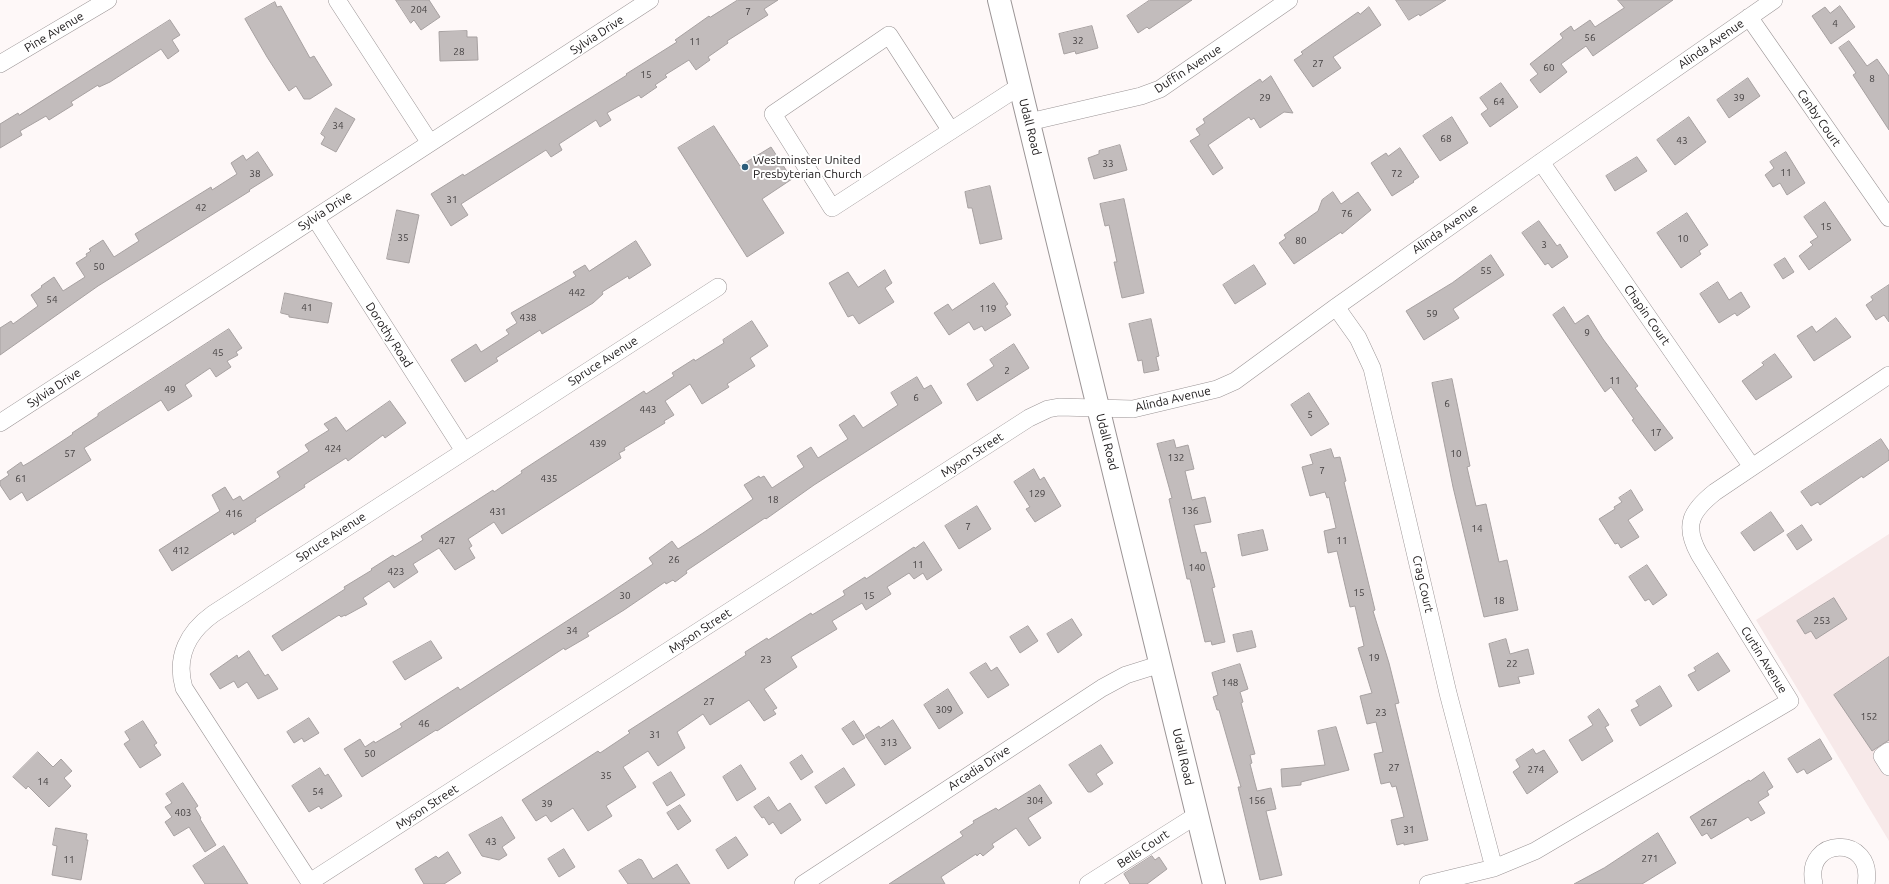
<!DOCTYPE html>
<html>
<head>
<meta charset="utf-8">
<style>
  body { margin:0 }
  canvas { display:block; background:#fef8f8 }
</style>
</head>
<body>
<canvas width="1889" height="884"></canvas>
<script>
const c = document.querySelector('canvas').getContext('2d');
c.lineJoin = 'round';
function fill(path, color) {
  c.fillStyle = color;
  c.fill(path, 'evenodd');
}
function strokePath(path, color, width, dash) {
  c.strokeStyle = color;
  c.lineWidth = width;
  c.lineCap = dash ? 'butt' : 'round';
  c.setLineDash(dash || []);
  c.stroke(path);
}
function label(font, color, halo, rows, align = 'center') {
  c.font = font + ' Ubuntu,sans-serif';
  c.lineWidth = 4;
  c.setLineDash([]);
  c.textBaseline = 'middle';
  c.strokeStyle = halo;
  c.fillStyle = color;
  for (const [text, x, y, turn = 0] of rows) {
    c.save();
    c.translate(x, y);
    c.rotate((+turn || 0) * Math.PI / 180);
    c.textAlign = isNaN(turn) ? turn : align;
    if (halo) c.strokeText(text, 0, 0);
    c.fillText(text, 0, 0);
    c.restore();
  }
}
fill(new Path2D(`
  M1889 534V841L1756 620Z`), '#f7e9e9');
const building = new Path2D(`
  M396 0H429L440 17 421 30 414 20 411 23Z
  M738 0H778L764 9 768 15 727 41 728 43 708 57 710 60 696 70 689 60 665 75 667 77 655 85 657 87 641 98 639 95 607 113 611 120 600 127 596 120 559 144 562 150 551 157 546 150 461 204 468 215 451 226 431 194 463 174 464 176 627 75 626 74 677 42 675 40 709 16 710 17Z
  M1150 0H1192L1149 29 1147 27 1138 33 1127 16Z
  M1396 0H1446L1420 16 1419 14 1409 20Z
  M1618 0H1673L1593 56 1586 46 1561 64 1567 72 1540 93 1530 80 1538 74 1530 64 1563 38 1560 34 1571 26 1574 31 1590 20 1595 27 1624 8Z
  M275 2 277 7 281 6 310 58 314 56 332 85 310 99H304L296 86 289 91 267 57 245 19Z
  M1840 6 1855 27 1831 44 1812 16 1825 7 1830 13Z
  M1369 7 1381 25 1333 57 1341 68 1313 87 1294 60 1303 54 1301 52 1358 12 1360 14Z
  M170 20 180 35 172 40 179 51 168 59 161 49 110 82 99 87 98 85 71 102 73 105 49 120 46 116 20 131 22 135 0 148V124L18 113 19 115Z
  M1092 26 1098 48 1076 54 1075 51 1064 54 1059 34Z
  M467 31V37H477L478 60 440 61 439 32Z
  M1849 41 1867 66 1877 59 1889 76V130L1853 75 1856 73 1839 48Z
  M1271 76 1293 113 1284 112 1260 128 1254 118 1251 120 1249 117 1208 145 1223 168 1213 175 1190 141 1200 135 1196 129 1205 123 1203 119 1241 92 1260 79 1262 82Z
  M1748 78 1760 96 1729 118 1717 100Z
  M1501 83 1518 107 1490 127 1481 114 1488 109 1480 98Z
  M336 108 355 119 336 152 321 144 325 137 321 134Z
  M1452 117 1468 143 1440 161 1423 136Z
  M1689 117 1706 142 1675 165 1657 140Z
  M714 126 740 166 771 147 792 179 762 199 784 233 747 257 678 148Z
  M1120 145 1127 170 1094 179 1088 158 1099 154V151Z
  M1400 148 1419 177 1413 181 1414 182 1392 196 1371 163 1386 153 1388 156Z
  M258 152 273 175 249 190 250 191 98 286 0 355V328L11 321 13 324 38 306 31 295 42 287 41 286 54 277 63 291 85 277 76 263 87 256 86 254 91 251 89 249 103 240 114 257 139 241 135 234 211 187 212 190 237 174 231 163 243 155 246 160Z
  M1786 152 1805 183 1787 195 1780 183 1773 187 1765 175 1774 168 1770 162Z
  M1637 157 1647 171 1615 191 1606 176Z
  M990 186 1002 239 980 244 972 208H968L965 192Z
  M1333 192 1341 204 1358 192 1371 210 1342 234 1341 232 1294 264 1279 243 1286 238 1284 235 1318 211 1322 200Z
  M1124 199 1144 293 1122 298 1114 262H1117L1109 225 1105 226 1100 204Z
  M1825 202 1851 240 1809 270 1799 256 1813 245 1810 242 1818 237 1804 217Z
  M397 210 419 215 409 263 387 259Z
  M1687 213 1708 245 1699 251 1701 254 1681 268 1657 233Z
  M1539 221 1557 246 1560 244 1568 257 1552 268 1548 263 1545 265 1522 233Z
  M636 241 651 265 629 279 628 276 602 292 603 294 593 303 542 334 540 330 496 358 498 361 465 382 451 360 476 344 481 352 509 334 506 330 517 323 511 313 576 276 573 272 585 265 589 271Z
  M1491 255 1504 275 1453 309 1459 318 1424 340 1406 311 1452 283Z
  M1785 258 1794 272 1783 279 1774 265Z
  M1254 265 1266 284 1235 304 1223 285Z
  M885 270 892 283 885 288 894 302 859 324 853 315 848 317 829 283 848 272 858 287Z
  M1718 282 1729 300 1741 292 1750 307 1737 316 1735 313 1719 323 1700 294Z
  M994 283 1008 304 1005 306 1011 315 985 331 982 326 974 330 969 322 949 335 934 313 948 304 952 310Z
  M1889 285V322L1884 315 1876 320 1866 305 1873 300 1871 297Z
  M285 293 332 303 328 323 289 317V315L281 313Z
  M1564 307 1575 324 1588 315 1603 339 1638 386 1635 388 1673 438 1655 451 1632 420 1634 419 1611 387 1605 392 1553 315Z
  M1836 318 1851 337 1814 361 1797 336 1812 326 1816 332Z
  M1151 319 1159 356 1156 357 1159 370 1144 373 1142 360 1138 361 1129 324Z
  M752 321 768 346 750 358 755 366 727 384 729 387 702 404 690 384 665 401 674 415 664 421 665 423 624 448 625 450 619 453 621 458 502 534 494 522 468 539 472 546 469 548 475 558 455 570 439 548 413 564 418 572 394 588 389 581 363 598 367 604 345 616V615L341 617 339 615 282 651 272 636 345 589 344 587 372 570 371 569 393 555 395 557 423 540 421 536 493 490 494 492 522 473 521 471 621 406 644 391 646 394 674 376 672 373 694 359 695 361 724 343 723 340Z
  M229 329 242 348 236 352 238 355 227 361 231 367 216 377 210 368 185 385 192 396 168 411 161 400 84 448 91 460 27 501 22 492 10 500 0 485V481L9 475 7 472 21 462 23 466 30 462 73 434 72 433 98 416V414Z
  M1014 344 1029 368 977 401 967 384 994 366 990 360Z
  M1775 354 1792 377 1756 400 1742 381 1764 365 1762 363Z
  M917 377 924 389 931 385 942 403 814 485 766 519 765 518 686 571 687 573 675 582 673 580 666 584 665 582 624 610 587 633 589 636 565 650 564 648 437 731 436 730 362 777 344 749 360 739 365 747 374 741 375 743 402 727 400 724 458 687 460 690 604 597 653 564 649 558 672 541 678 549 703 533 753 499 744 485 759 476 760 478 764 476 772 488 804 467 797 456 811 447 818 458 848 439 839 425 854 415 863 428 898 405 891 393Z
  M1452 379 1470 466 1467 467 1476 506 1486 504 1499 562 1507 560 1518 610 1484 617 1453 487 1432 383Z
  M1309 393 1329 424 1311 436 1291 405Z
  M390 401 406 423 385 438 383 435 348 461 346 458 304 485 305 487 255 519 256 521 234 535 233 532 172 571 159 550 220 511 212 495 225 487 233 500 240 496 243 501 280 477 277 472 309 451 305 445 329 430 324 424 336 417 346 431Z
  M1881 439 1889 451V460L1863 478 1862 476 1820 505 1818 502 1811 506 1801 492Z
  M1174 440 1176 448 1188 445 1194 469 1185 471 1192 500 1205 497 1211 522 1194 525 1201 553 1206 552 1215 587 1212 588 1225 642 1212 645 1211 641 1205 642 1190 579H1187L1169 499 1172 498 1157 444Z
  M1331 449 1334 458 1340 457 1346 481 1344 482 1375 610 1373 611 1389 663 1399 703 1395 704 1428 840 1404 845V843L1397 845 1391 820 1404 817 1396 786 1392 787 1390 782 1381 784 1374 754 1383 752 1376 722 1367 724 1360 696 1372 693 1358 648 1364 646 1355 606 1350 607 1337 551 1328 553 1324 531 1336 528 1329 497 1327 498 1325 492 1310 496 1302 467 1313 464 1310 455Z
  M1034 469 1040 480 1044 477 1061 506 1035 522 1026 509 1030 507 1014 482Z
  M1631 490 1643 510 1628 520 1639 537 1621 548 1618 543 1615 544 1599 519 1615 509 1614 507 1622 502 1619 498Z
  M977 506 991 529 959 549 945 526Z
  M1771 512 1784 531 1754 551 1741 533Z
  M1802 525 1812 540 1797 550 1787 535Z
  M1263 530 1268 550 1242 556 1238 535Z
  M924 542 942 570 927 580 923 573 914 579 909 573 887 587 891 594 866 610 862 603 832 621 837 629 791 657 797 667 764 689 777 708 773 710 776 714 764 721 749 700 710 725 703 714 677 732 685 748 658 766 648 751 623 767 636 787 606 806 612 816 588 831 573 808 551 822 546 815 536 821 522 800 598 751 600 753 630 733 628 731 746 655 745 652 767 638 768 640 811 613 812 615 845 595 843 591 865 577 866 579 914 547 915 548Z
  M1647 565 1667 595 1653 605 1649 599 1645 601 1629 577Z
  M1834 598 1847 619 1816 639 1811 631 1805 634 1797 621Z
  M1072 619 1082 635 1058 653 1047 634Z
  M1028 626 1038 641 1020 653 1010 637Z
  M1252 631 1256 647 1237 652 1233 635Z
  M1506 639 1510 654 1528 649 1534 674 1518 677 1520 683 1499 687 1489 644Z
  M431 641 442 658 405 680 393 662Z
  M249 651 265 676 268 674 278 689 258 699 247 682 238 688 234 681 220 689 210 674 237 655 238 658Z
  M1718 653 1730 671 1698 691 1688 675 1696 671 1694 668Z
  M1889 657V740L1872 751 1834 695Z
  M986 663 991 671 997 667 1009 685 988 698 970 673Z
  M1240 664 1248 689 1240 692 1243 702 1241 703 1255 754 1250 755 1252 763 1250 764 1257 791 1271 788 1276 809 1266 811 1282 875 1260 880 1238 787H1241L1219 710H1217L1213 697 1218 695 1212 673Z
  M1660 686 1672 706 1640 726 1631 710 1639 706 1636 701Z
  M948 689 963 713 939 729 924 705Z
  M1599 709 1609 725 1605 727 1613 741 1582 761 1569 740 1593 725 1588 717Z
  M309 718 319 733 304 742 302 738 294 743 287 732Z
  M893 720 911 748 885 765 865 735 879 726 880 728Z
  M143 721 157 743 154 745 161 755 140 768 124 744 130 740 125 732Z
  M854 721 865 738 853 745 842 729Z
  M1336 727 1349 770 1301 782V785L1282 787 1281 769 1325 765 1318 731Z
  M1820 739 1832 759 1807 774 1804 769 1797 773 1788 759Z
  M1101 745 1113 763 1096 774 1103 784 1091 792H1088L1069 765Z
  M1533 749 1536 754 1544 750 1558 772 1527 794 1513 772 1520 767 1516 760Z
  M38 752 53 767 61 759 72 771 64 778 71 786 49 807 28 786 26 789 13 777Z
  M802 755 813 772 801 780 790 763Z
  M741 765 756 789 737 801 723 777Z
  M320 768 325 776 328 774 342 796 321 809 319 806 309 812 292 786Z
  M844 768 855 785 826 804 815 787Z
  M671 772 685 795 667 806 653 783Z
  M1764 772 1773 787 1767 791 1769 795 1758 802 1765 813 1751 821 1748 817 1711 839 1707 833 1702 836 1690 817 1749 780 1750 781Z
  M183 783 198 806 195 808 201 818 200 819 216 845 205 852 189 827 174 836 165 822 172 817 165 807 172 803 166 794Z
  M1040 785 1052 803 1028 818 1041 838 1029 846 1016 828 992 844 994 847 983 856 980 853 977 856 976 854 941 877 945 884H889L963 836 960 832 974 823 973 821 996 808 998 810Z
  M769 797 778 811 790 803 801 820 781 834 773 822 769 825 764 817 762 818 754 807Z
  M680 805 691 821 678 830 667 813Z
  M502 817 515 838 502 847 507 855 499 860 482 856 469 835Z
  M56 828 87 834 86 840H88L81 880 52 875 57 846 53 845Z
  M1658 833 1676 863 1642 884H1574L1604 868Z
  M736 837 748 855 728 869 716 850Z
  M224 846 248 884H205L193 866Z
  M564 849 575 867 559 877 548 859Z
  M448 852 461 873 444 884H424L415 869 436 856 438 858Z
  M1152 856 1155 860 1159 857 1167 869 1147 884H1130L1124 874Z
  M639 859 642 860 653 879 677 864 690 884H628L619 871Z`);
fill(building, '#c2bcbc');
strokePath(building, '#a7a1a1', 1);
const minor = new Path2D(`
  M337 0 430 143
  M1749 17 1889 218
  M0 64 108 0
  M1029 122 1141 96 1160 89 1289 0
  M951 131 889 35 773 114 832 208 1020 86
  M1541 162 1752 467
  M315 218 464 451
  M1336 307 1358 338 1372 368 1448 693 1494 868
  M0 423 650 0
  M1889 751 1882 756 1889 767
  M310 882 1029 418 1048 409 1059 407 1133 409 1217 389 1235 381 1336 307 1541 162 1774 0
  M311 884 184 688C175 657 188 632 213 614L718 287
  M803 884 1102 688 1126 675 1161 664
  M1088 884 1197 815
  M1428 884 1494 868 1535 851 1790 701 1699 554C1683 525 1691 511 1715 492L1889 375
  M1814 884C1803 836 1875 834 1866 884`);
const major = new Path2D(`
  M999 0 1214 884`);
strokePath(minor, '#9b9596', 18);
strokePath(major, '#9b9596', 24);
strokePath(minor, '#fff', 17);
strokePath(major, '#fff', 22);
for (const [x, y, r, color] of [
  [745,167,4,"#2b5c7a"]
]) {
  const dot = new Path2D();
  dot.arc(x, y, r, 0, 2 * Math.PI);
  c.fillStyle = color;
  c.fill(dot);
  strokePath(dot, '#fff', 1.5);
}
label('10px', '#444041', null, [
  ["204",419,10],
  ["7",748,12],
  ["4",1835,24],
  ["56",1590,38],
  ["32",1078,41],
  ["11",695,42],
  ["28",459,52],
  ["27",1318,64],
  ["60",1549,68],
  ["15",646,75],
  ["8",1872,79],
  ["29",1265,98],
  ["39",1739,98],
  ["64",1499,102],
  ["34",338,126],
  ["68",1446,139],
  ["43",1682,141],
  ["33",1108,164],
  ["11",1786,173],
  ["38",255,174],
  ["72",1397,174],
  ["31",452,200],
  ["42",201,208],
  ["76",1347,214],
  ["15",1826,227],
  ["35",403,238],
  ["10",1683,239],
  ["80",1301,241],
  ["3",1544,245],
  ["50",99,267],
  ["55",1486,271],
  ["442",577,293],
  ["54",52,300],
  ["41",307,308],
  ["119",988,309],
  ["59",1432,314],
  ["438",528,318],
  ["9",1587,333],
  ["45",218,353],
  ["2",1007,371],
  ["11",1615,381],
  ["49",170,390],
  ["6",916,398],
  ["6",1447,404],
  ["443",648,410],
  ["5",1310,415],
  ["17",1656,433],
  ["439",598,444],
  ["424",333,449],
  ["57",70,454],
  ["10",1456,454],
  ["132",1176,458],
  ["7",1322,471],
  ["61",21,479],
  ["435",549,479],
  ["129",1037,494],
  ["18",773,500],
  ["136",1190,511],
  ["431",498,512],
  ["416",234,514],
  ["7",968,527],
  ["14",1477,529],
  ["427",447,541],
  ["11",1342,541],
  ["412",181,551],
  ["26",674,560],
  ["11",918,565],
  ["140",1197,568],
  ["423",396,572],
  ["15",1359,593],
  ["30",625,596],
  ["15",869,596],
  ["18",1499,601],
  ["253",1822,621],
  ["34",572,631],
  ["19",1374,658],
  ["23",766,660],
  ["22",1512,664],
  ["148",1230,683],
  ["27",709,702],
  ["309",944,710],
  ["23",1381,713],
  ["152",1869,717],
  ["46",424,724],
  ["31",655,735],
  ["313",889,743],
  ["50",370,754],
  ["27",1394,768],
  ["274",1536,770],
  ["35",606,776],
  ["14",43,782],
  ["54",318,792],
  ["304",1035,801],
  ["156",1257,801],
  ["39",547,804],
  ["403",183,813],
  ["267",1709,823],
  ["31",1409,830],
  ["43",491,842],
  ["271",1650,859],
  ["11",69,860]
]);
label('12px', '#1a1718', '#fff', [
  ["Pine Avenue",54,32,-31],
  ["Sylvia Drive",597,35,-33],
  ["Alinda Avenue",1711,44,-35],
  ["Duffin Avenue",1188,69,-33],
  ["Canby Court",1819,118,55],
  ["Udall Road",1030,127,76],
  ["Sylvia Drive",325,211,-33],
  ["Alinda Avenue",1445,229,-35],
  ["Chapin Court",1647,315,55],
  ["Dorothy Road",389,335,57],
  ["Spruce Avenue",603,361,-33],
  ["Sylvia Drive",54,388,-33],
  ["Alinda Avenue",1173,399,-13],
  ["Udall Road",1107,442,76],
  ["Myson Street",972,455,-33],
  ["Spruce Avenue",331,537,-33],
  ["Crag Court",1423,584,77],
  ["Myson Street",700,631,-33],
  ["Curtin Avenue",1764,660,58],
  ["Udall Road",1183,757,77],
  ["Arcadia Drive",979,768,-33],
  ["Myson Street",427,807,-33],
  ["Bells Court",1143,849,-33]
]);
label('12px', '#1a1718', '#fff', [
  ["Westminster United",753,160],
  ["Presbyterian Church",753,174]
], 'left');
</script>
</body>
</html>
